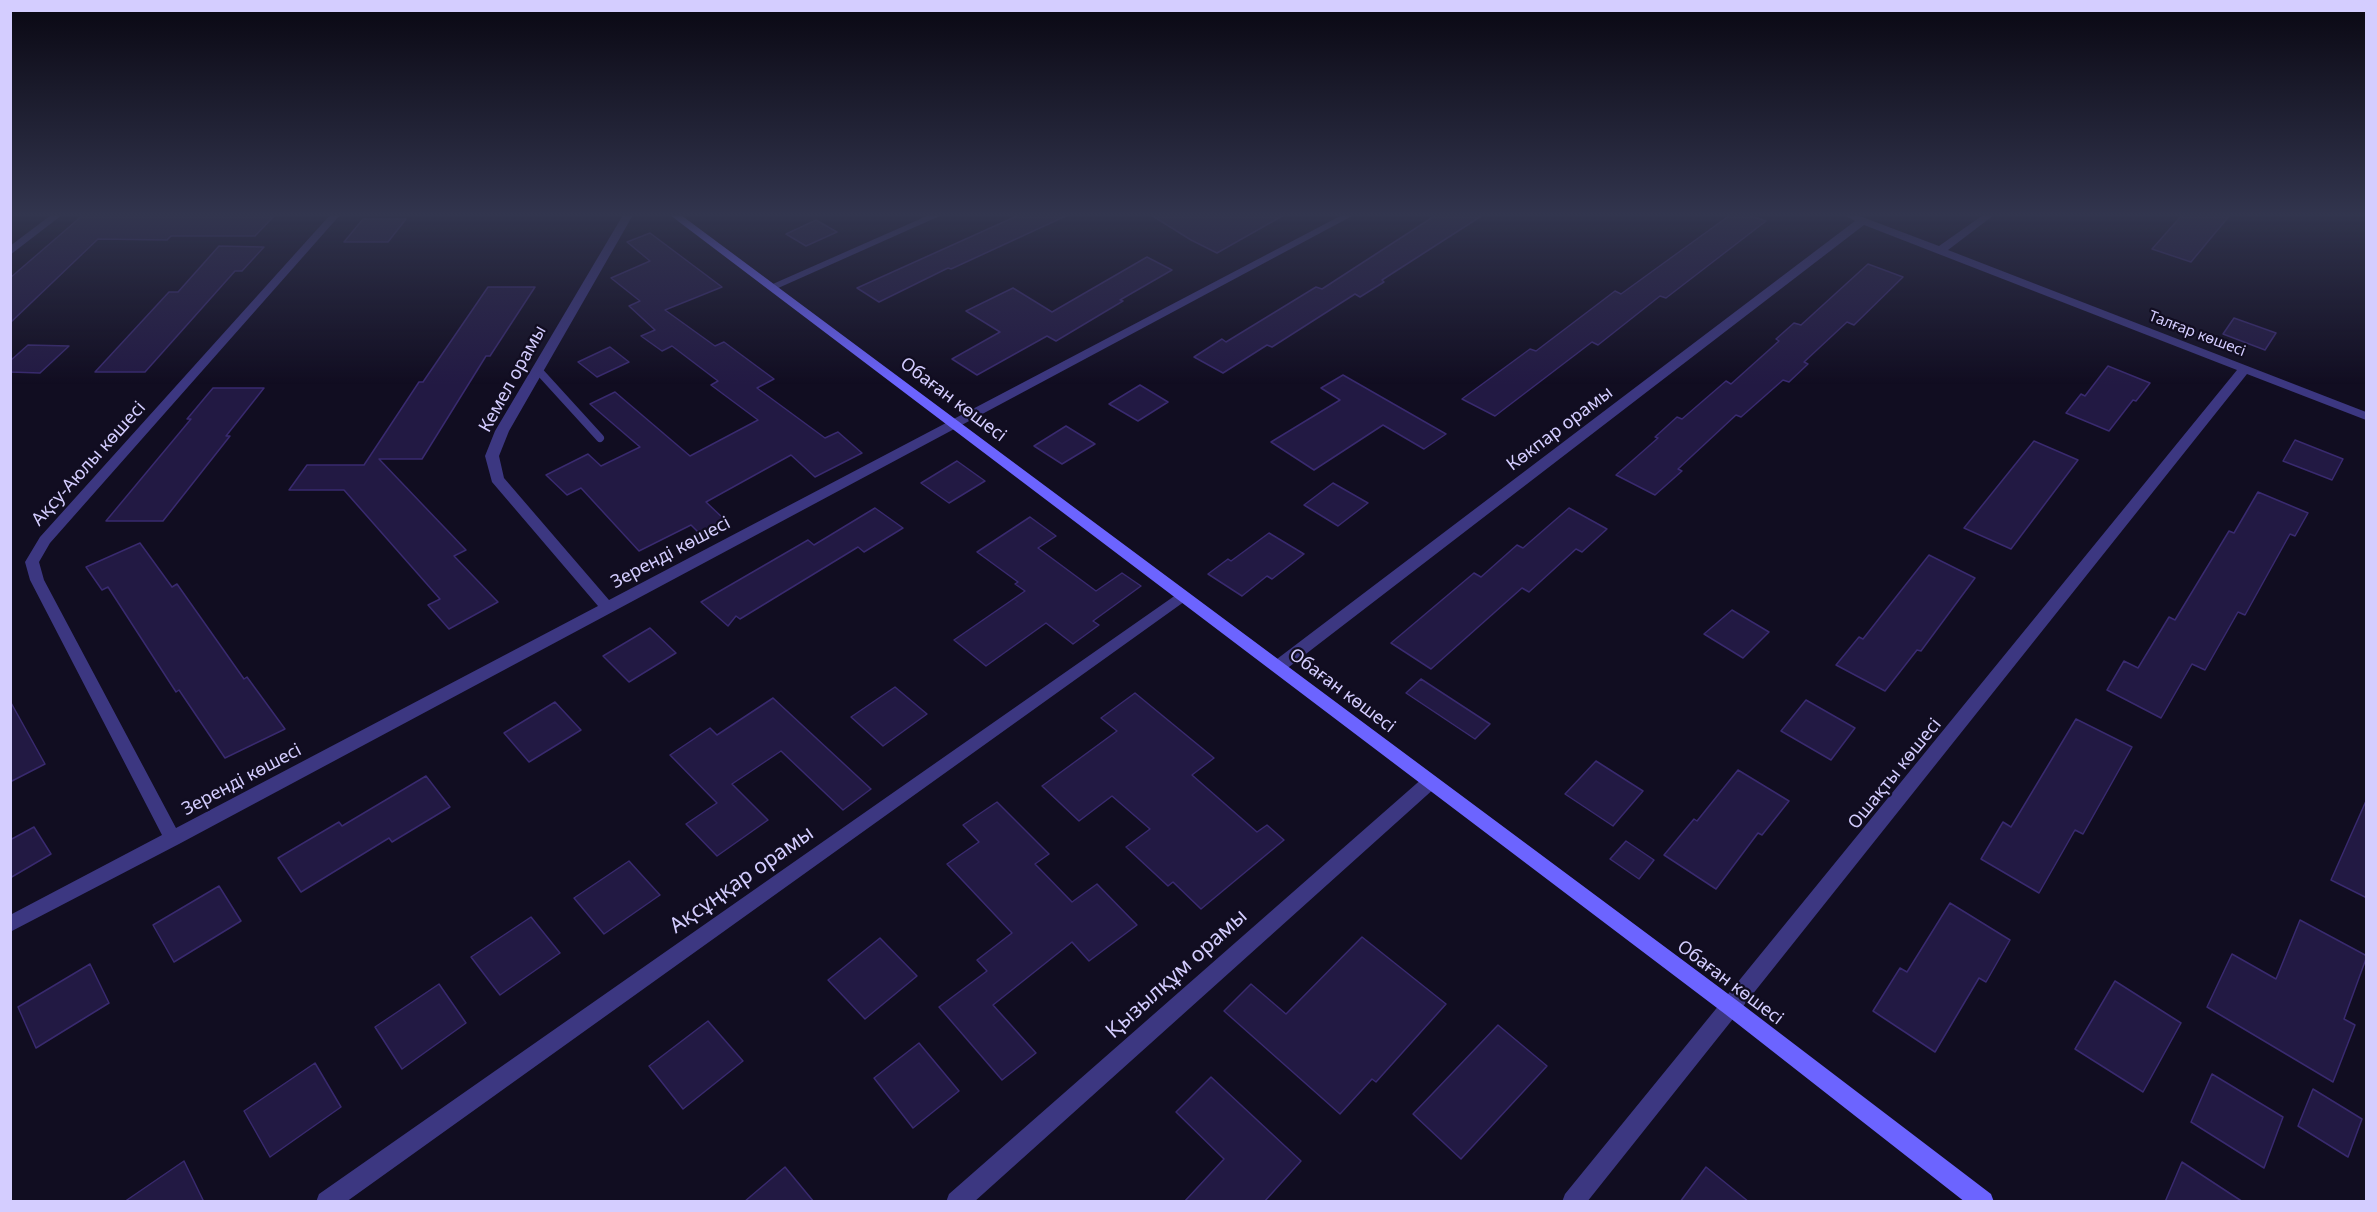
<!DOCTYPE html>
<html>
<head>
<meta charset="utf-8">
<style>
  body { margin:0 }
  #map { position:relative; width:2377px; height:1212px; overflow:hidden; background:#110d21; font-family:"Noto Sans",sans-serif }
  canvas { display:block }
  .frame { position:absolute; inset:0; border:12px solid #d4cdff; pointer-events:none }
</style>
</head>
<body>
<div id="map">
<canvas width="2377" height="1212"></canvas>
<div class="frame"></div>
</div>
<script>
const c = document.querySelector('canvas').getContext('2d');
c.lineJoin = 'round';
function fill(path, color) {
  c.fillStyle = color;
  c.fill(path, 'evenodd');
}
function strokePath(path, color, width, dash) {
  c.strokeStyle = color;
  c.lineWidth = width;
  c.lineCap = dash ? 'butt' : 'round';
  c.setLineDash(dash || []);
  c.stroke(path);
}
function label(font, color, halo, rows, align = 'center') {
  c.font = font + ' "Noto Sans",sans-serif';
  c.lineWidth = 4.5;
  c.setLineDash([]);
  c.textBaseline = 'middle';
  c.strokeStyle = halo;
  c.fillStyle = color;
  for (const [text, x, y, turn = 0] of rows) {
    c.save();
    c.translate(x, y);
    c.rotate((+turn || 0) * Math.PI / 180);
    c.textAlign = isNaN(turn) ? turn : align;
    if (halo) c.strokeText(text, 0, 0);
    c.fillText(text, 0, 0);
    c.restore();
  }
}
const building = new Path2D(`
  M83 215H275L255 236H171L167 240 98 239 10 323V278Z
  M1019 215H1068L951 269 948 268 879 302 857 288Z
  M1151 215H1284L1217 253 1191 240Z
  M1436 215H1483L1382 280 1384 282 1360 297 1355 294 1272 347 1267 345 1223 373 1194 357 1222 339 1226 342 1316 287 1322 289Z
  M1730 215H1748L1766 221 1666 298 1660 296 1598 345 1592 342 1495 416 1462 399 1530 349 1536 351 1615 291 1621 294Z
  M2182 215H2230L2191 262 2152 249Z
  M363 219H406L388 242H344Z
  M816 220 837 232 806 246 786 234Z
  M650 233 722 287 665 310 715 346 724 342 774 379 757 388 825 438 838 432 862 453 815 477 791 455 706 502 726 521 700 534 691 525 639 551 581 488 567 495 546 475 588 454 601 466 640 447 590 404 615 392 690 456 758 420 711 385 718 381 672 346 662 351 641 336 655 330 629 306 640 301 611 278 650 261 627 242Z
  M219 246 264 247 242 271H235L145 372H95L169 292H178Z
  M1147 257 1172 270 1120 300 1123 301 1056 341 1047 336 977 375 952 359 1000 332 966 311 1013 288 1052 312Z
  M1868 264 1903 277 1854 325 1847 322 1804 362 1808 364 1789 382 1783 380 1741 417 1736 415 1678 469 1682 471 1655 495 1616 475 1658 438 1655 437 1677 417 1682 419 1726 381 1731 384 1779 341 1776 339 1794 323 1801 325Z
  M488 287H535L490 356H486L422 459H379L466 550 454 556 498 602 449 629 428 605 440 599 344 490H289L307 465H364L419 382H423Z
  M2234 318 2276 333 2265 350 2223 334Z
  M28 345 69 346 40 373 10 372V361Z
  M610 347 629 362 597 377 578 362Z
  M2108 366 2150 383 2136 401 2133 400 2109 431 2066 413 2081 394 2085 396Z
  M1343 375 1446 434 1424 449 1383 425 1314 470 1271 442 1340 400 1321 388Z
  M1140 385 1168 402 1138 421 1109 404Z
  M213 388H264L226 436H230L163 521H106L191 419H187Z
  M1066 426 1095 444 1062 464 1034 446Z
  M2295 440 2343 459 2332 480 2283 461Z
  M2034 441 2078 460 2011 549 1964 528Z
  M957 461 985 481 949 503 921 483Z
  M1333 483 1368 503 1338 526 1304 505Z
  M2258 492 2308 513 2295 536 2290 534 2245 615 2238 612 2205 670 2192 664 2161 718 2107 690 2124 661 2138 668 2169 617 2175 620 2229 531 2234 533Z
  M875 508 903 528 864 552 858 547 740 619 736 616 728 626 701 602 808 540 814 545Z
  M1569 508 1607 529 1582 552 1576 549 1529 592 1522 588 1431 669 1391 643 1474 573 1481 577 1517 545 1523 548Z
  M1030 517 1056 536 1038 548 1096 591 1122 573 1141 586 1093 621 1099 625 1073 644 1046 623 986 666 954 640 1025 591 1015 584 1018 582 977 552Z
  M1269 533 1304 554 1272 579 1267 576 1242 596 1208 574 1228 559 1231 561Z
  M140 543 172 587 177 584 244 679 247 677 285 729 225 758 179 690 176 692 108 587 102 590 86 567Z
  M1929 555 1975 578 1921 651 1917 650 1885 691 1836 665 1859 637 1863 639Z
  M1732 610 1769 632 1743 658 1704 634Z
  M650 628 676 653 629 682 603 656Z
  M1421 679 1490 724 1475 739 1406 693Z
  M895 687 927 714 883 746 851 717Z
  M1135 693 1214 758 1192 775 1257 832 1267 825 1284 840 1201 909 1173 882 1168 886 1126 847 1150 829 1112 796 1079 821 1042 786 1117 731 1101 718Z
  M773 698 871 789 843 810 781 751 732 784 768 820 717 856 686 824 717 803 670 755 710 728 717 735Z
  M1806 700 1855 728 1831 760 1781 731Z
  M10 701 45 764 10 782Z
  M555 702 581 730 529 762 504 733Z
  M2076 719 2132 747 2083 834 2075 830 2039 893 1981 859 2003 822 2011 827Z
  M1596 761 1643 791 1613 826 1565 794Z
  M1738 770 1789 801 1762 835 1758 833 1716 889 1664 855 1694 819 1697 821Z
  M426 776 450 807 392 842 389 838 301 892 278 858 339 822 342 826Z
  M2366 801H2367V898L2331 880Z
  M997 802 1049 854 1035 864 1072 902 1097 884 1137 925 1089 961 1072 942 993 1005 1036 1053 1002 1080 939 1007 987 971 977 960 1012 933 947 864 979 842 963 825Z
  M34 827 51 854 10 878V840Z
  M1626 841 1654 860 1639 879 1610 859Z
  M629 861 660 895 604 934 574 898Z
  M219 886 241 921 174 962 153 925Z
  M1950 903 2010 940 1986 982 1979 978 1935 1052 1873 1011 1900 968 1907 972Z
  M531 917 560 953 500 995 471 957Z
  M2300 920 2367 956 2344 1019 2355 1025 2333 1082 2207 1007 2232 954 2276 979Z
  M1362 937 1446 1004 1376 1082 1372 1079 1340 1114 1224 1011 1251 984 1286 1014Z
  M880 938 917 976 865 1019 828 980Z
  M90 964 109 1003 36 1048 18 1007Z
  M2115 981 2181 1023 2143 1092 2075 1049Z
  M439 984 466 1023 402 1069 375 1027Z
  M708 1021 743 1061 683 1109 649 1066Z
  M1498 1025 1547 1066 1461 1159 1413 1114Z
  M919 1043 959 1091 913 1128 874 1078Z
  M315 1063 341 1107 270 1157 244 1111Z
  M2212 1074 2283 1117 2264 1168 2191 1122Z
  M1211 1077 1301 1161 1264 1202H1184L1224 1159 1176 1112Z
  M2313 1089 2362 1119 2348 1157 2298 1126Z
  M184 1161 204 1202H124Z
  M2182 1162 2243 1202H2165Z
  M785 1167 814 1202H744Z
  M1706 1167 1749 1202H1680Z`);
fill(building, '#221943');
strokePath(building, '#392a6f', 1.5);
strokePath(new Path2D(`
  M538 370 600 438`), '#3c3781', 8);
fill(new Path2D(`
  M51 215H62L10 255V246Z
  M330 215H340L50 543 39 562 44 580 176 828 598 606 492 482 485 456 495 431 623 215H633L509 431 499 456 504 478 609 600 1342 215H1354L179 844 10 932V915L162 835 30 580 25 562 40 537Z
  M929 215H942L776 289 772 290 766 287Z
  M1844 215H1857L1939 246 1983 215H1994L1948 250 2366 412V420L2247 374 1587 1202H1562L1565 1194 2237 370 1864 225 1285 670H1273L1271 666 1273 662 1855 221Z
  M1183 590 1190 595 1188 599 346 1202H316L319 1194Z
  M1430 775 1436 777 1438 782 1436 787 974 1202H946L949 1194 1424 777Z`), '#3c3781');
fill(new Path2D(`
  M670 215H681L1739 1002 1991 1194 1994 1202H1965L1725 1014Z`), '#6c64ff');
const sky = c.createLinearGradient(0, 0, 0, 384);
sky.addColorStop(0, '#090712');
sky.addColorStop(0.56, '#32354e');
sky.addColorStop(1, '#32354e00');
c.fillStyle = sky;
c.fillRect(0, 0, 2377, 384);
label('15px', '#d4cdff', '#110d21', [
  ["Талғар көшесі",2197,334,21]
]);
label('18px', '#d4cdff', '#110d21', [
  ["Кемел орамы",513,379,-61],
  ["Обаған көшесі",953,400,37],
  ["Көкпар орамы",1560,429,-37],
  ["Ақсу-Аюлы көшесі",89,464,-48],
  ["Зеренді көшесі",671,553,-28],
  ["Обаған көшесі",1342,691,37],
  ["Ошақты көшесі",1895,774,-51],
  ["Зеренді көшесі",242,780,-28],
  ["Обаған көшесі",1730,983,37]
]);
label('21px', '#d4cdff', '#110d21', [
  ["Ақсұңқар орамы",742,880,-35],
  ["Қызылқұм орамы",1177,974,-42]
]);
</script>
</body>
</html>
